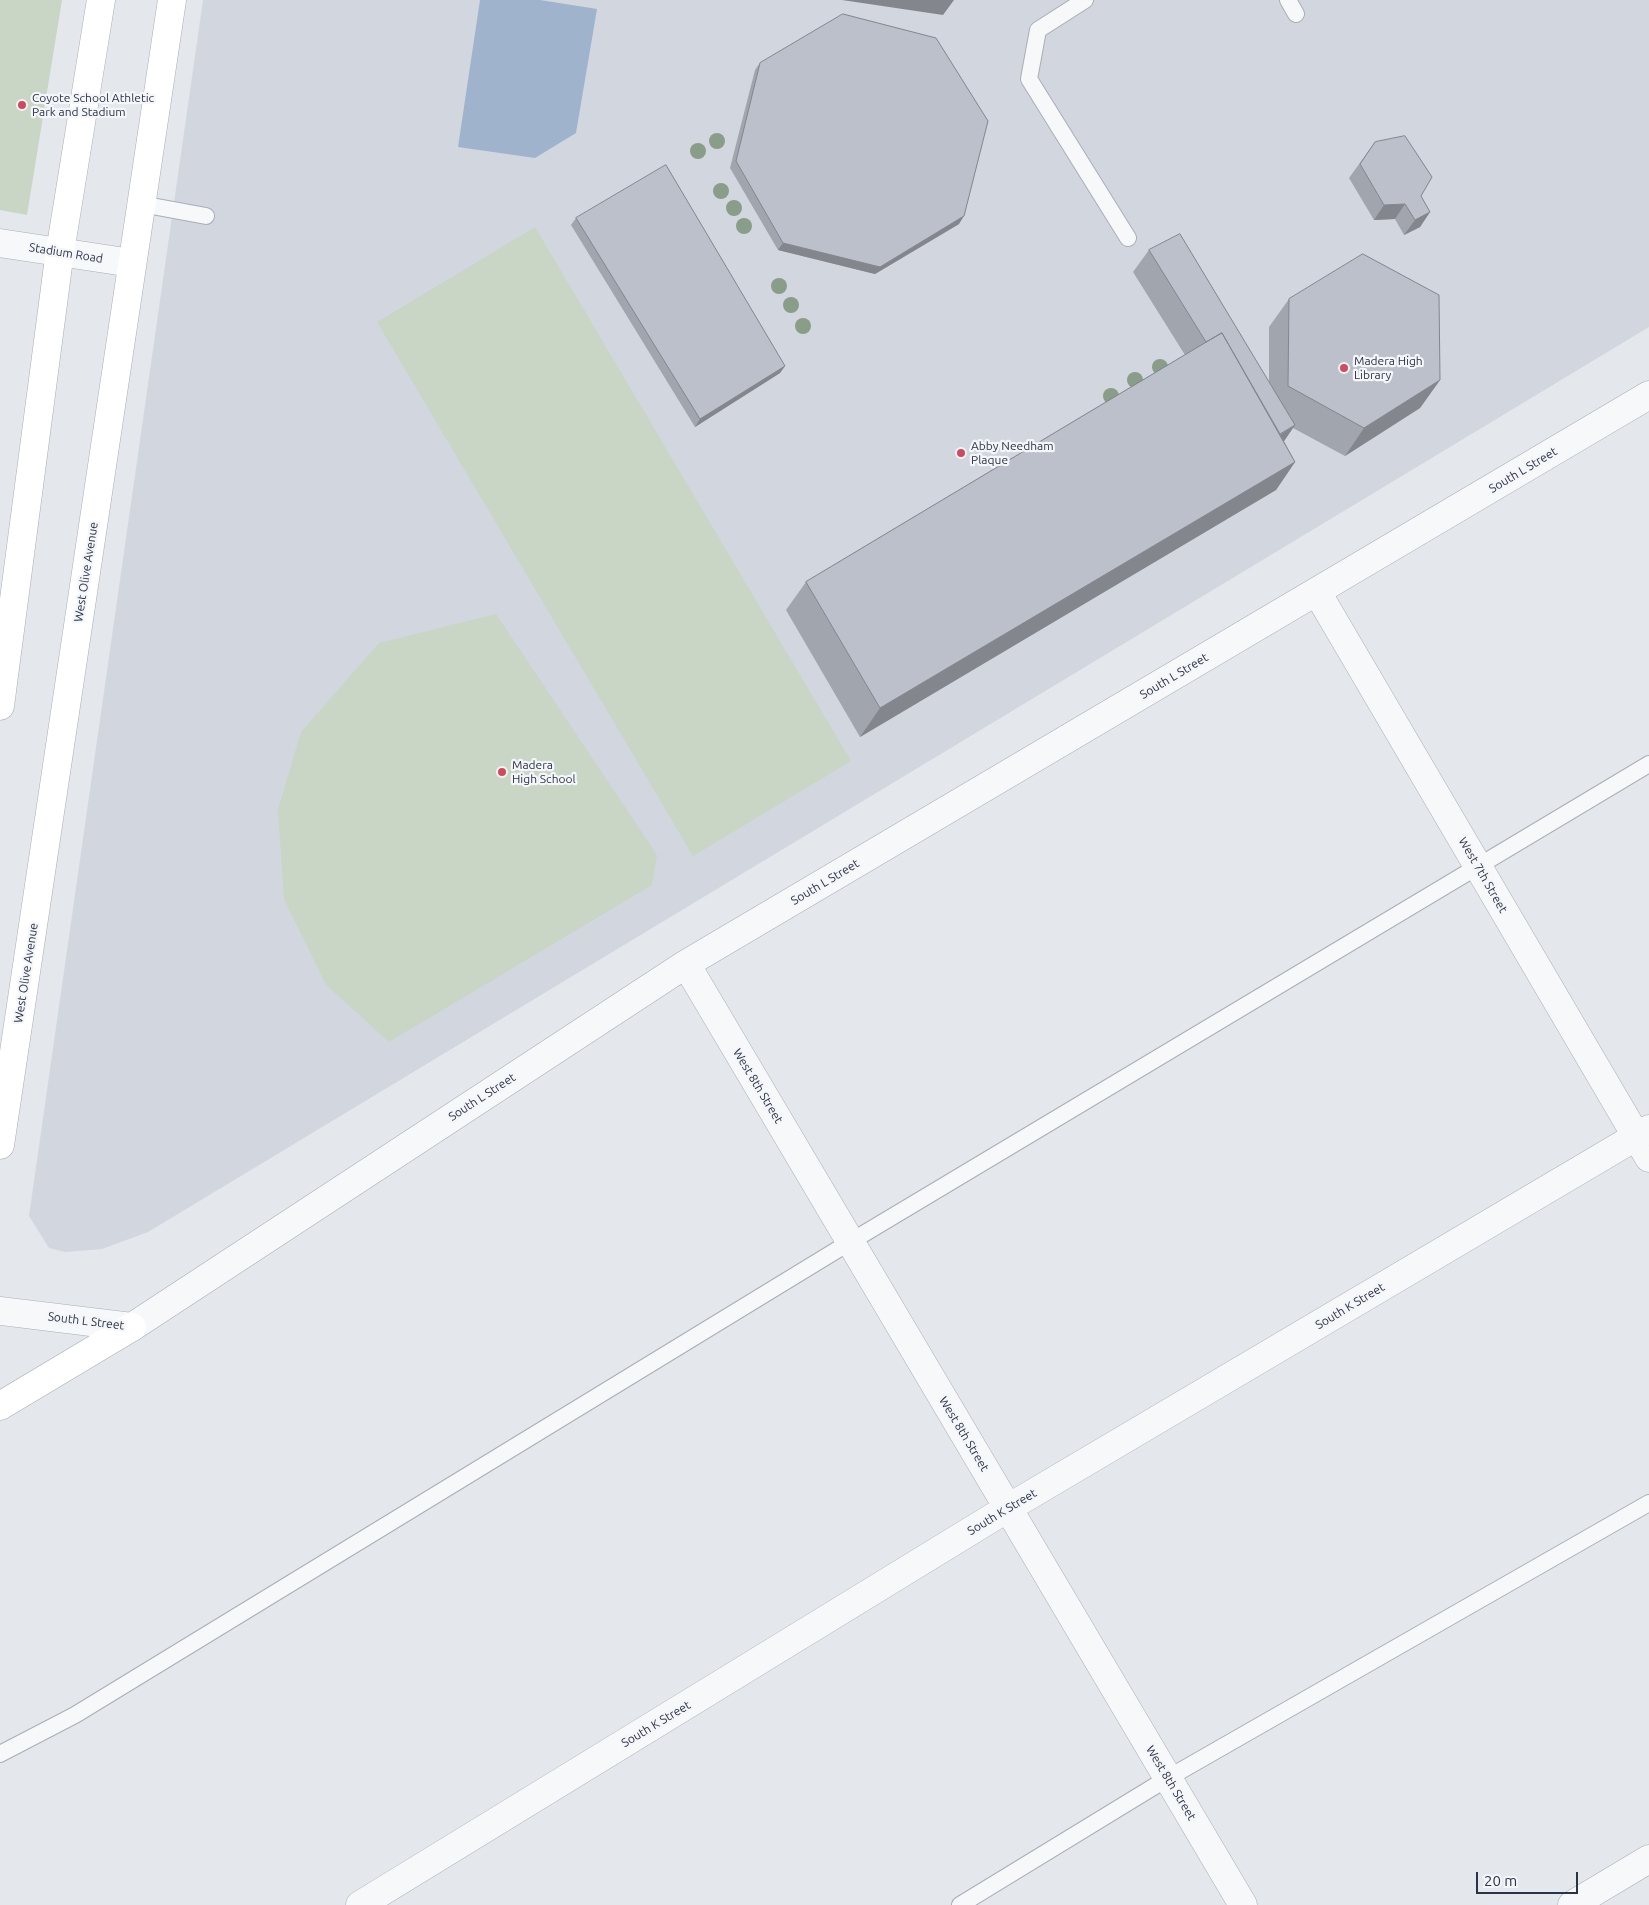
<!DOCTYPE html>
<html>
<head>
<meta charset="utf-8">
<style>
  body { margin:0 }
  #map { position:relative; width:1649px; height:1905px; overflow:hidden; background:#e4e7ec; font-family:Ubuntu,sans-serif }
  canvas { display:block }
  .scale { position:absolute; left:1476px; top:1872px; width:102px; height:22px; box-sizing:border-box; border:2px solid #2b3445; border-top:0; padding-left:6px; font-size:15px; line-height:18px; white-space:nowrap; color:#2b3445; -webkit-text-stroke:4px #f4f6f9; paint-order:stroke }
</style>
</head>
<body>
<div id="map">
<canvas width="1649" height="1905"></canvas>
<div class="scale">20 m</div>
</div>
<script>
const c = document.querySelector('canvas').getContext('2d');
c.lineJoin = 'round';
function fill(path, color) {
  c.fillStyle = color;
  c.fill(path, 'evenodd');
}
function strokePath(path, color, width, dash) {
  c.strokeStyle = color;
  c.lineWidth = width;
  c.lineCap = dash ? 'butt' : 'round';
  c.setLineDash(dash || []);
  c.stroke(path);
}
function label(font, color, halo, rows, align = 'center') {
  c.font = font + ' Ubuntu,sans-serif';
  c.lineWidth = 4.5;
  c.setLineDash([]);
  c.textBaseline = 'middle';
  c.strokeStyle = halo;
  c.fillStyle = color;
  for (const [text, x, y, turn = 0] of rows) {
    c.save();
    c.translate(x, y);
    c.rotate((+turn || 0) * Math.PI / 180);
    c.textAlign = isNaN(turn) ? turn : align;
    if (halo) c.strokeText(text, 0, 0);
    c.fillText(text, 0, 0);
    c.restore();
  }
}
fill(new Path2D(`
  M203 0H1649V327L148 1232 102 1249 65 1252 49 1248 29 1216Z`), '#d2d6de');
fill(new Path2D(`
  M0 0H62L27 215 0 210Z
  M535 227 851 761 693 856 377 322Z
  M496 614 657 855 652 885 389 1042 326 985 284 899 278 809 301 732 379 643Z`), '#c9d6c5');
fill(new Path2D(`
  M480 0H540L597 9 576 133 535 158 458 147Z`), '#9fb4cc');
const service = new Path2D(`
  M1085 0 1038 30 1029 79 1128 238
  M1288 0 1296 14
  M141 204 206 216
  M0 1754 75 1715 850 1242 1649 764
  M960 1905 1168 1778 1649 1503`);
const minor = new Path2D(`
  M0 243 132 263
  M1317 592 1649 1158
  M686 964 1243 1905
  M0 1311 132 1327 686 964 1649 395
  M360 1905 1008 1508 1649 1129
  M1572 1905 1649 1859`);
const secondary = new Path2D(`
  M0 706 59 258 101 0
  M0 1145 172 0
  M0 1406 132 1327`);
strokePath(service, '#a9aeb7', 18);
strokePath(minor, '#a9aeb7', 29);
strokePath(secondary, '#a9aeb7', 29);
strokePath(service, '#f7f8fa', 16);
strokePath(minor, '#f7f8fa', 28);
strokePath(secondary, '#fff', 28);
c.fillStyle = '#899d89';
for (const [x, y] of [
  [717,141],
  [698,151],
  [721,191],
  [734,208],
  [744,226],
  [779,286],
  [791,305],
  [803,326],
  [1160,367],
  [1135,380],
  [1111,396]
]) {
  c.beginPath();
  c.arc(x, y, 8, 0, 2 * Math.PI);
  c.fill();
}
fill(new Path2D(`
  M760 63 959 224 875 274 778 250 730 168 755 70Z
  M1375 142 1421 196 1430 212 1420 227 1404 235 1395 219 1374 220 1349 178Z
  M576 218 785 366 780 373 695 427 571 225Z
  M1149 250 1269 382V327L1289 299 1440 380 1420 408 1345 456 1293 428 1284 441 1295 462 1276 490 860 737 786 610 806 582 1185 355 1133 272Z`), '#a1a5ae');
fill(new Path2D(`
  M842 0H954L943 15Z
  M1405 204 1395 219 1374 220 1384 205Z
  M1430 212 1420 227 1404 235 1415 220Z
  M964 216 959 224 875 274 778 250 783 243Z
  M785 366 780 373 695 427 700 419Z
  M1440 380 1420 408 1345 456 1364 428Z
  M1295 425 1280 447 1274 439Z
  M1295 462 1276 490 860 737 880 708Z`), '#83868d');
const building = new Path2D(`
  M843 14 936 38 988 121 964 216 880 267 783 243 736 161 760 63Z
  M1405 136 1432 177 1421 196 1430 212 1415 220 1405 204 1384 205 1360 164 1375 142Z
  M666 165 785 366 700 419 576 218Z
  M1180 234 1295 425 1280 434 1222 333 1206 342 1149 250Z
  M1363 254 1439 295 1440 380 1364 428 1288 386 1289 299Z
  M1222 333 1295 462 880 708 806 582Z`);
fill(building, '#bbc0ca');
strokePath(building, '#83868d', 1);
for (const [x, y, r, color] of [
  [22,105,5,"#d1495b"],
  [1344,368,5,"#d1495b"],
  [961,453,5,"#d1495b"],
  [502,772,5,"#d1495b"]
]) {
  const dot = new Path2D();
  dot.arc(x, y, r, 0, 2 * Math.PI);
  c.fillStyle = color;
  c.fill(dot);
  strokePath(dot, '#f4f6f9', 2);
}
label('12px', '#2b3445', '#f4f6f9', [
  ["Coyote School Athletic",32,98],
  ["Park and Stadium",32,112],
  ["Madera High",1354,361],
  ["Library",1354,375],
  ["Abby Needham",971,446],
  ["Plaque",971,460],
  ["Madera",512,765],
  ["High School",512,779]
], 'left');
label('12px', '#2b3445', '#f4f6f9', [
  ["Stadium Road",66,253,9],
  ["South L Street",1523,470,-31],
  ["West Olive Avenue",86,572,-81],
  ["South L Street",1174,676,-31],
  ["West 7th Street",1483,875,60],
  ["South L Street",825,882,-31],
  ["West Olive Avenue",26,973,-81],
  ["West 8th Street",758,1086,59],
  ["South L Street",482,1097,-33],
  ["South K Street",1350,1306,-31],
  ["South L Street",86,1321,7],
  ["West 8th Street",964,1434,59],
  ["South K Street",1002,1512,-31],
  ["South K Street",656,1724,-31],
  ["West 8th Street",1171,1783,59]
]);
</script>
</body>
</html>
